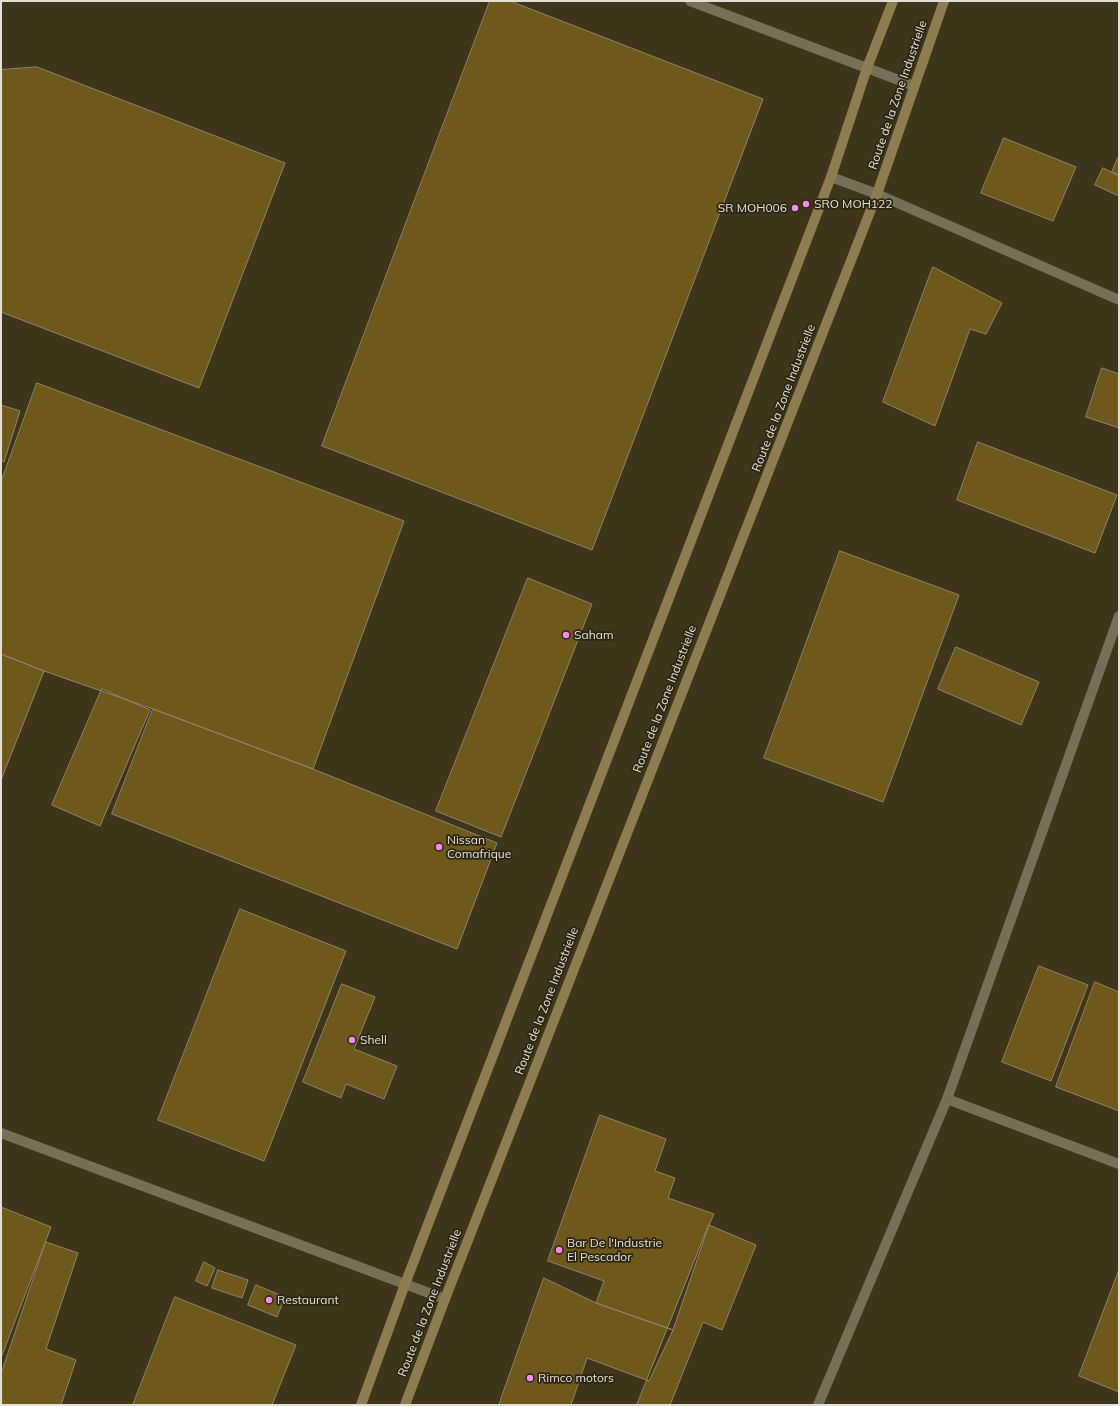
<!DOCTYPE html>
<html>
<head>
<meta charset="utf-8">
<style>
  body { margin:0 }
  #map { position:relative; width:1120px; height:1406px; overflow:hidden; background:#372f1b; font-family:Mulish,sans-serif }
  canvas { display:block }
  .frame { position:absolute; inset:0; border:2px solid #e4dfd3; pointer-events:none }
</style>
</head>
<body>
<div id="map">
<canvas width="1120" height="1406"></canvas>
<div class="frame"></div>
</div>
<script>
const c = document.querySelector('canvas').getContext('2d');
c.lineJoin = 'round';
function fill(path, color) {
  c.fillStyle = color;
  c.fill(path, 'evenodd');
}
function strokePath(path, color, width, dash) {
  c.strokeStyle = color;
  c.lineWidth = width;
  c.lineCap = dash ? 'butt' : 'round';
  c.setLineDash(dash || []);
  c.stroke(path);
}
function label(font, color, halo, rows, align = 'center') {
  c.font = font + ' Mulish,sans-serif';
  c.lineWidth = 3.5;
  c.setLineDash([]);
  c.textBaseline = 'middle';
  c.strokeStyle = halo;
  c.fillStyle = color;
  for (const [text, x, y, turn = 0] of rows) {
    c.save();
    c.translate(x, y);
    c.rotate((+turn || 0) * Math.PI / 180);
    c.textAlign = isNaN(turn) ? turn : align;
    if (halo) c.strokeText(text, 0, 0);
    c.fillText(text, 0, 0);
    c.restore();
  }
}
fill(new Path2D(`
  M1 1H1119V1405H1Z`), '#3f351a');
const building = new Path2D(`
  M490 1H510L763 99 592 550 322 446Z
  M37 67 285 163 199 388 1 312V70Z
  M1004 138 1076 167 1053 221 981 193Z
  M1118 158 1119 159V175L1112 172Z
  M1103 168 1119 176V196L1095 185Z
  M933 267 1002 303 986 334 970 329 935 426 883 402Z
  M1102 368 1119 374V428L1086 417Z
  M37 383 404 521 313 769 153 709 44 671 1 654V482Z
  M1 405 20 411 4 462 1 461Z
  M978 442 1117 495 1095 553 957 500Z
  M840 551 959 595 883 802 764 758Z
  M528 578 592 604 501 837 436 811Z
  M956 647 1039 682 1021 725 938 689Z
  M1 654 44 671 1 780Z
  M102 689 150 710 100 826 52 805Z
  M153 709 313 769 497 843 457 949 112 814Z
  M240 909 346 951 264 1161 158 1120Z
  M1039 966 1088 985 1051 1081 1002 1062Z
  M1095 982 1119 992V1111L1056 1087Z
  M342 984 375 997 354 1049 397 1066 384 1099 346 1084 341 1098 303 1082Z
  M600 1115 666 1139 655 1171 675 1178 668 1198 714 1214 709 1225 673 1330 596 1303 604 1281 548 1261Z
  M1 1207 51 1227 1 1358Z
  M709 1225 756 1245 722 1330 703 1322 670 1405H637Z
  M46 1242 78 1253 46 1349 76 1360 61 1405H1V1374Z
  M204 1262 215 1268 207 1286 196 1281Z
  M218 1270 248 1280 242 1298 212 1288Z
  M1119 1270V1392L1079 1376Z
  M544 1278 596 1303 673 1330 649 1381 587 1358 571 1405H499Z
  M256 1285 285 1297 277 1317 248 1305Z
  M175 1297 296 1345 272 1405H133Z`);
fill(building, '#6e581c');
strokePath(building, '#8e846e', 1);
strokePath(new Path2D(`
  M831 177 877 194 1119 300
  M947 1099 1119 1164
  M818 1405 947 1099 1119 616`), '#786f5a', 10);
strokePath(new Path2D(`
  M690 1 867 68 914 86
  M1 1133 445 1299`), '#786f5a', 10);
strokePath(new Path2D(`
  M361 1405 405 1284 831 177 867 68 893 1
  M405 1405 445 1299 877 194 944 1`), '#8e7d50', 10);
for (const [x, y, r, color] of [
  [806,204,4,"#f28af2"],
  [795,208,4,"#f28af2"],
  [566,635,4,"#f28af2"],
  [439,847,4,"#f28af2"],
  [352,1040,4,"#f28af2"],
  [559,1250,4,"#f28af2"],
  [269,1300,4,"#f28af2"],
  [530,1378,4,"#f28af2"]
]) {
  const dot = new Path2D();
  dot.arc(x, y, r, 0, 2 * Math.PI);
  c.fillStyle = color;
  c.fill(dot);
  strokePath(dot, '#2c2512', 1.5);
}
label('12px', '#e4dfd3', '#2c2512', [
  ["Route de la Zone Industrielle",898,95,-71],
  ["Route de la Zone Industrielle",784,398,-69],
  ["Route de la Zone Industrielle",665,699,-69],
  ["Route de la Zone Industrielle",547,1001,-69],
  ["Route de la Zone Industrielle",430,1303,-69]
]);
label('12px', '#e4dfd3', '#2c2512', [
  ["SRO MOH122",814,204],
  ["SR MOH006",787,208,"right"],
  ["Saham",574,635],
  ["Nissan",447,840],
  ["Comafrique",447,854],
  ["Shell",360,1040],
  ["Bar De l'Industrie",567,1243],
  ["El Pescador",567,1257],
  ["Restaurant",277,1300],
  ["Rimco motors",538,1378]
], 'left');
</script>
</body>
</html>
